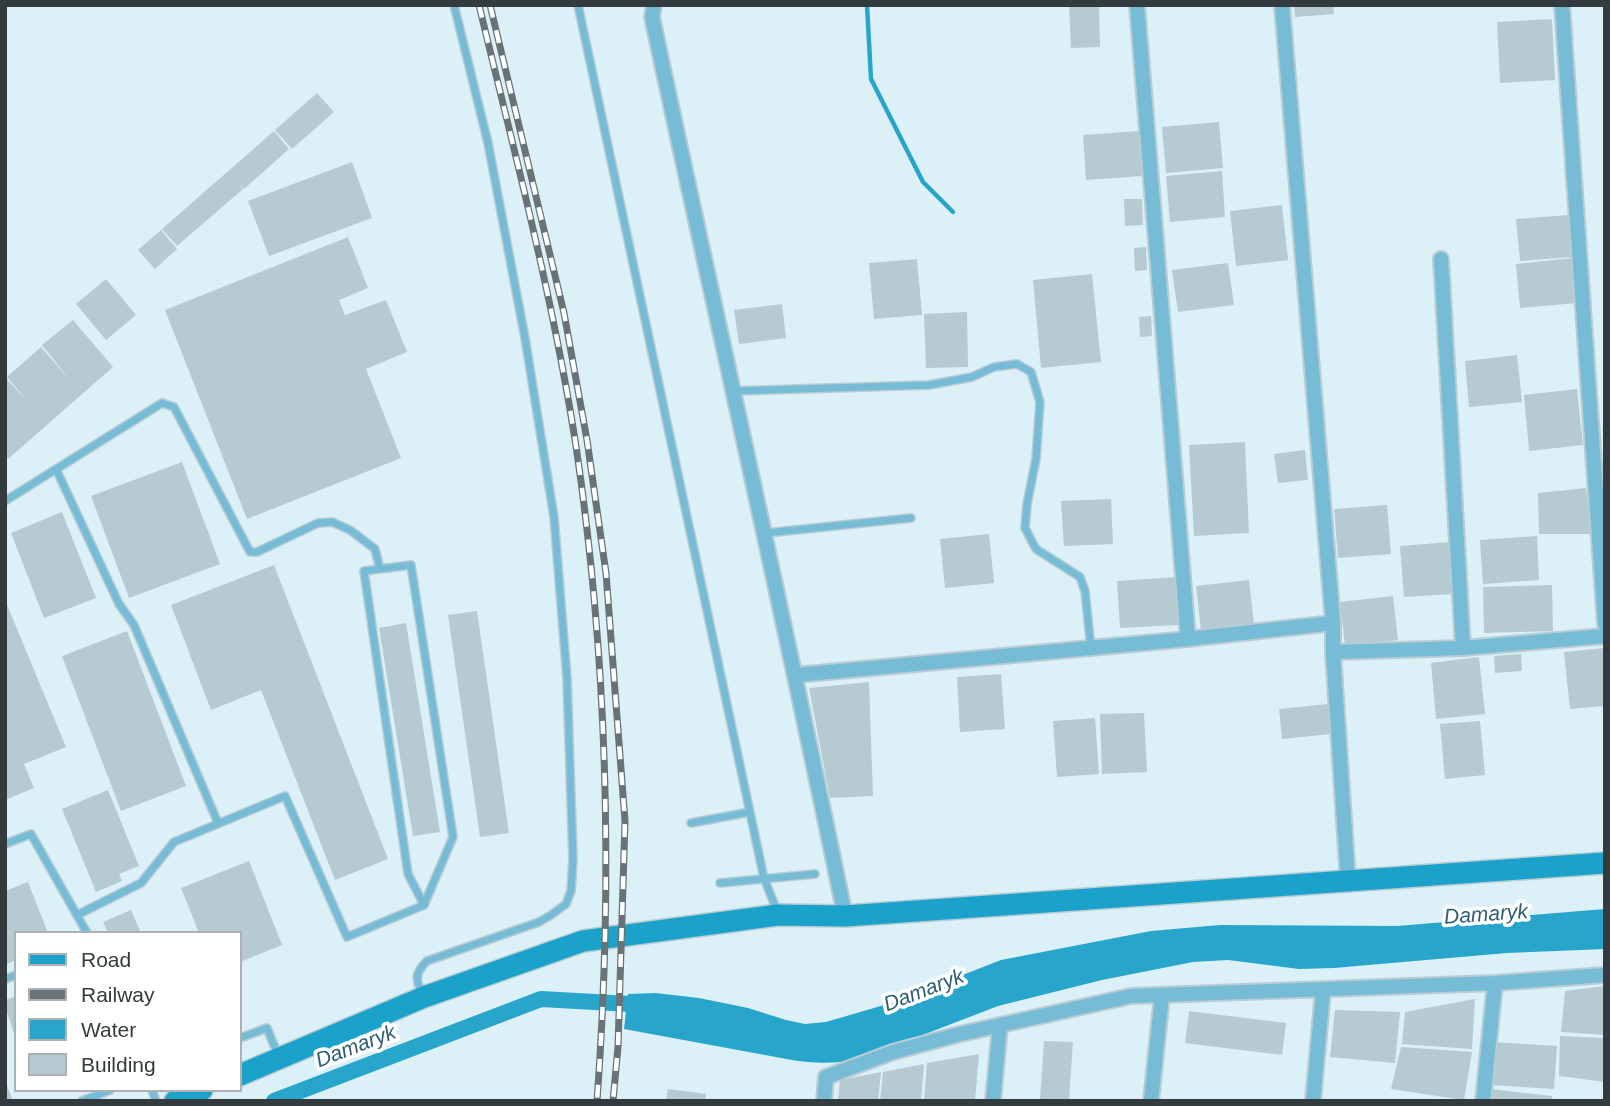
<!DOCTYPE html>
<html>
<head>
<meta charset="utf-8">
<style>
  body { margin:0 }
  #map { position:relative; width:1610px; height:1106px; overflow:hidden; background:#dcf0f8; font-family:Arial,sans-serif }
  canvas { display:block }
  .frame { position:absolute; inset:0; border:7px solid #333b3e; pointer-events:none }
  .legend { position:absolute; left:14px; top:931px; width:228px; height:161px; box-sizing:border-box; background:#fff; border:2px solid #adb1b2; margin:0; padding:9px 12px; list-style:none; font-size:21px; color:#333b3e }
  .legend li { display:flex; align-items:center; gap:14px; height:35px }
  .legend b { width:35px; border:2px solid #adb1b2 }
</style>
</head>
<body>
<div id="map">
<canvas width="1610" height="1106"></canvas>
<div class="frame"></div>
<ul class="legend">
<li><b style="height:9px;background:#1aa2ca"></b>Road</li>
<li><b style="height:9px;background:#687378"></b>Railway</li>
<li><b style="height:19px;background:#28a5cb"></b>Water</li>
<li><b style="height:19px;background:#b6cad2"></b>Building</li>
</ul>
</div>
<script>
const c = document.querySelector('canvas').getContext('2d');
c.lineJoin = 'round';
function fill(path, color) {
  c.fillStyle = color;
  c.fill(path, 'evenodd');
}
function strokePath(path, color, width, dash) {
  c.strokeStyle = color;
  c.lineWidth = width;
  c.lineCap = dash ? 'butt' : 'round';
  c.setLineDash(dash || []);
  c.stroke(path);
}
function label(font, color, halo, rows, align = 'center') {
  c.font = font + ' Arial,sans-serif';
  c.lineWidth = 7;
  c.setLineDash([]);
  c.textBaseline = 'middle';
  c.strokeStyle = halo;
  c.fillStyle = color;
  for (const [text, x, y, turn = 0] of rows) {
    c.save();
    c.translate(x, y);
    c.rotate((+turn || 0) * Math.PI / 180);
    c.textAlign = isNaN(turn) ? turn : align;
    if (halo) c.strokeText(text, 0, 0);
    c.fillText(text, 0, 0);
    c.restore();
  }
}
fill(new Path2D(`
  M1605 909V949L1507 953 1334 968 1299 969 1228 960 1193 962 1102 980 998 1006 863 1058C838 1064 817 1064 792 1060L624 1029 628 994 655 993 699 998 748 1008 786 1020 805 1024 826 1022 891 1003 1001 960 1151 931 1220 925 1397 926Z`), '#28a5cb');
strokePath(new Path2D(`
  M867 5 871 79 923 182 953 212`), '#28a5cb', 4.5);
strokePath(new Path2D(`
  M274 1101 541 999 648 1005`), '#28a5cb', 16);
fill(new Path2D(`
  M1069 5H1099L1100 47 1071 48Z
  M1294 5H1333L1334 14 1295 17Z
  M1552 19 1555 80 1500 83 1497 22Z
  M317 93 334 112 292 149 275 130Z
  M1219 122 1223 168 1166 173 1162 127Z
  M274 131 289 149 244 189 235 179 243 189 177 246 162 229Z
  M1140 131 1143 176 1086 180 1083 135Z
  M352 162 372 218 269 256 248 201Z
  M1222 171 1225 217 1170 222 1166 176Z
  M1124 199H1142L1143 225 1125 226Z
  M1282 205 1288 260 1236 266 1230 211Z
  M1569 215 1572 257 1520 261 1516 219Z
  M161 230 177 249 155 269 138 250Z
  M348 237 368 288 339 300 345 315 386 300 407 352 366 369 401 458 247 519 165 310Z
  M1146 247 1147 270 1135 271 1134 248Z
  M1573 258 1577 303 1520 308 1516 264Z
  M917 259 922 315 874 319 869 263Z
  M1228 263 1234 305 1178 312 1172 270Z
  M1092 274 1101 362 1041 368 1033 280Z
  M106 279 136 315 106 340 76 304Z
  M782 304 786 338 739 344 734 310Z
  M967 312 968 367 926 368 924 314Z
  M1151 316 1152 336 1140 337 1139 317Z
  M73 320 113 367 8 459 5 456V377L29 403 7 377 41 347 70 380 42 345Z
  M1517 355 1522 402 1469 407 1465 361Z
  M1577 389 1583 445 1529 451 1524 395Z
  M1245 442 1249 533 1194 536 1189 445Z
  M1305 450 1308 480 1278 483 1274 454Z
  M182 462 220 564 129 598 91 496Z
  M1586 488 1592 534H1539L1538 493Z
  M1111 499 1113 544 1064 546 1061 501Z
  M1387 505 1391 554 1338 558 1334 509Z
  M62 512 96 598 44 618 11 533Z
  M989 534 994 583 945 588 940 539Z
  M1537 536 1539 580 1483 584 1480 540Z
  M1450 542 1454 594 1404 597 1400 546Z
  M274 565 388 859 335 880 261 690 211 710 171 605Z
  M1176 577 1179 625 1120 628 1117 581Z
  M1249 580 1254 624 1201 630 1196 586Z
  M1552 585 1553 631 1484 633 1483 587Z
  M1393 596 1398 640 1345 646 1340 602Z
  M5 600 66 747 24 764 34 788 5 800Z
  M477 611 509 833 480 837 448 615Z
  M406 623 440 832 413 836 379 628Z
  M127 631 186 786 121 811 62 656Z
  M1605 648V706L1570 709 1564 652Z
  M1521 654 1522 671 1495 673 1494 656Z
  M1479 657 1485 714 1436 719 1431 663Z
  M1001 674 1005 729 960 732 957 677Z
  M869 682 873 796 830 798 809 688Z
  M1328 704 1331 734 1282 739 1279 709Z
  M1144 713 1147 772 1102 774 1100 714Z
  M1095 718 1099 774 1057 777 1053 721Z
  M1480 721 1485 775 1445 779 1440 724Z
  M108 790 139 866 119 874 122 881 96 892 62 809Z
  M249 861 282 945 240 962V933H199L181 888Z
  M28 882 48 933H16V960L5 965V891Z
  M131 910 141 933H108L103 922Z
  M1605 986V1035L1561 1032 1565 991Z
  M16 996V1036H15L5 1007V1000Z
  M1475 999 1472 1049 1402 1044 1405 1012Z
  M1335 1010 1400 1012 1395 1063 1330 1057Z
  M1189 1011 1286 1023 1282 1055 1185 1043Z
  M1560 1036 1605 1038V1082L1559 1076Z
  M1044 1041 1073 1042 1069 1101H1040Z
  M1494 1042 1557 1046 1554 1089 1491 1085Z
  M1401 1047 1472 1052 1464 1100 1391 1089Z
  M979 1054 975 1101H924L927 1063Z
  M924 1064 921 1101H880L883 1072Z
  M881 1072 878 1101H838L840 1080Z
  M5 1080 13 1101H5Z
  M668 1089 706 1094 705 1101H666Z
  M1490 1089 1552 1096V1101H1489Z`), '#b6cad2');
const lane = new Path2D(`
  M578 5 764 878 777 911
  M732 391 929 385 972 377 994 367 1017 364 1031 372 1040 402 1036 459 1027 504 1025 528 1036 549 1080 577 1085 591 1091 648
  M56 469 119 604 134 625 218 823
  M5 501 162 403 174 407 250 552H257L318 523 332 522 350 530 375 549 380 569
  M766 533 911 518
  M691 823 750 812
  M5 844 31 834 87 933
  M720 883 815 874
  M77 915 141 883 174 842 285 796 347 937 424 905 453 837 411 565 364 571 408 874 424 905
  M5 979 16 975
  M422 993C415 979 415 973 427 961L539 922 551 915 566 904 571 891 573 859 567 678 554 517 525 338 488 143 454 5
  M240 1038 267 1028 278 1055
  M152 1090 156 1101
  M82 1101 110 1090`);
const street = new Path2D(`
  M654 5 652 17C716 317 784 616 845 916
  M1137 5 1188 639
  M1282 5 1333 623V652L1348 881
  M1562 5 1605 624
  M1441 259 1463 648
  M1333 652 1463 648 1605 636
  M796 675 1188 639 1333 623
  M824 1101 826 1077 893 1052 960 1034 1131 996 1495 983 1605 975
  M993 1101 1000 1025
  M1151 1101 1162 995
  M1313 1101 1323 990
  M1483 1101 1495 983`);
const secondary = new Path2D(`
  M240 1075 424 997 583 941 778 915 845 916 1605 863
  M175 1101 202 1090`);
strokePath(lane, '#baccd3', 10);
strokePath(street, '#baccd3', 18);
strokePath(secondary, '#baccd3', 24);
strokePath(lane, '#76bcd6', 7);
strokePath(street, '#76bcd6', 14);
strokePath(secondary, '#1aa2ca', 21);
const rail = new Path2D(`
  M479 5C514 151 553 297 576 446 608 662 613 883 597 1101
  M490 5 564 313 587 440 606 573 625 821 618 1047 613 1101`);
strokePath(rail, '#687378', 7);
strokePath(rail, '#fff', 4.5, [13]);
label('italic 21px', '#2f5f70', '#fff', [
  ["Damaryk",1486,915,-4],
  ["Damaryk",924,991,-21],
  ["Damaryk",356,1047,-21]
]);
</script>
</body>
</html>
